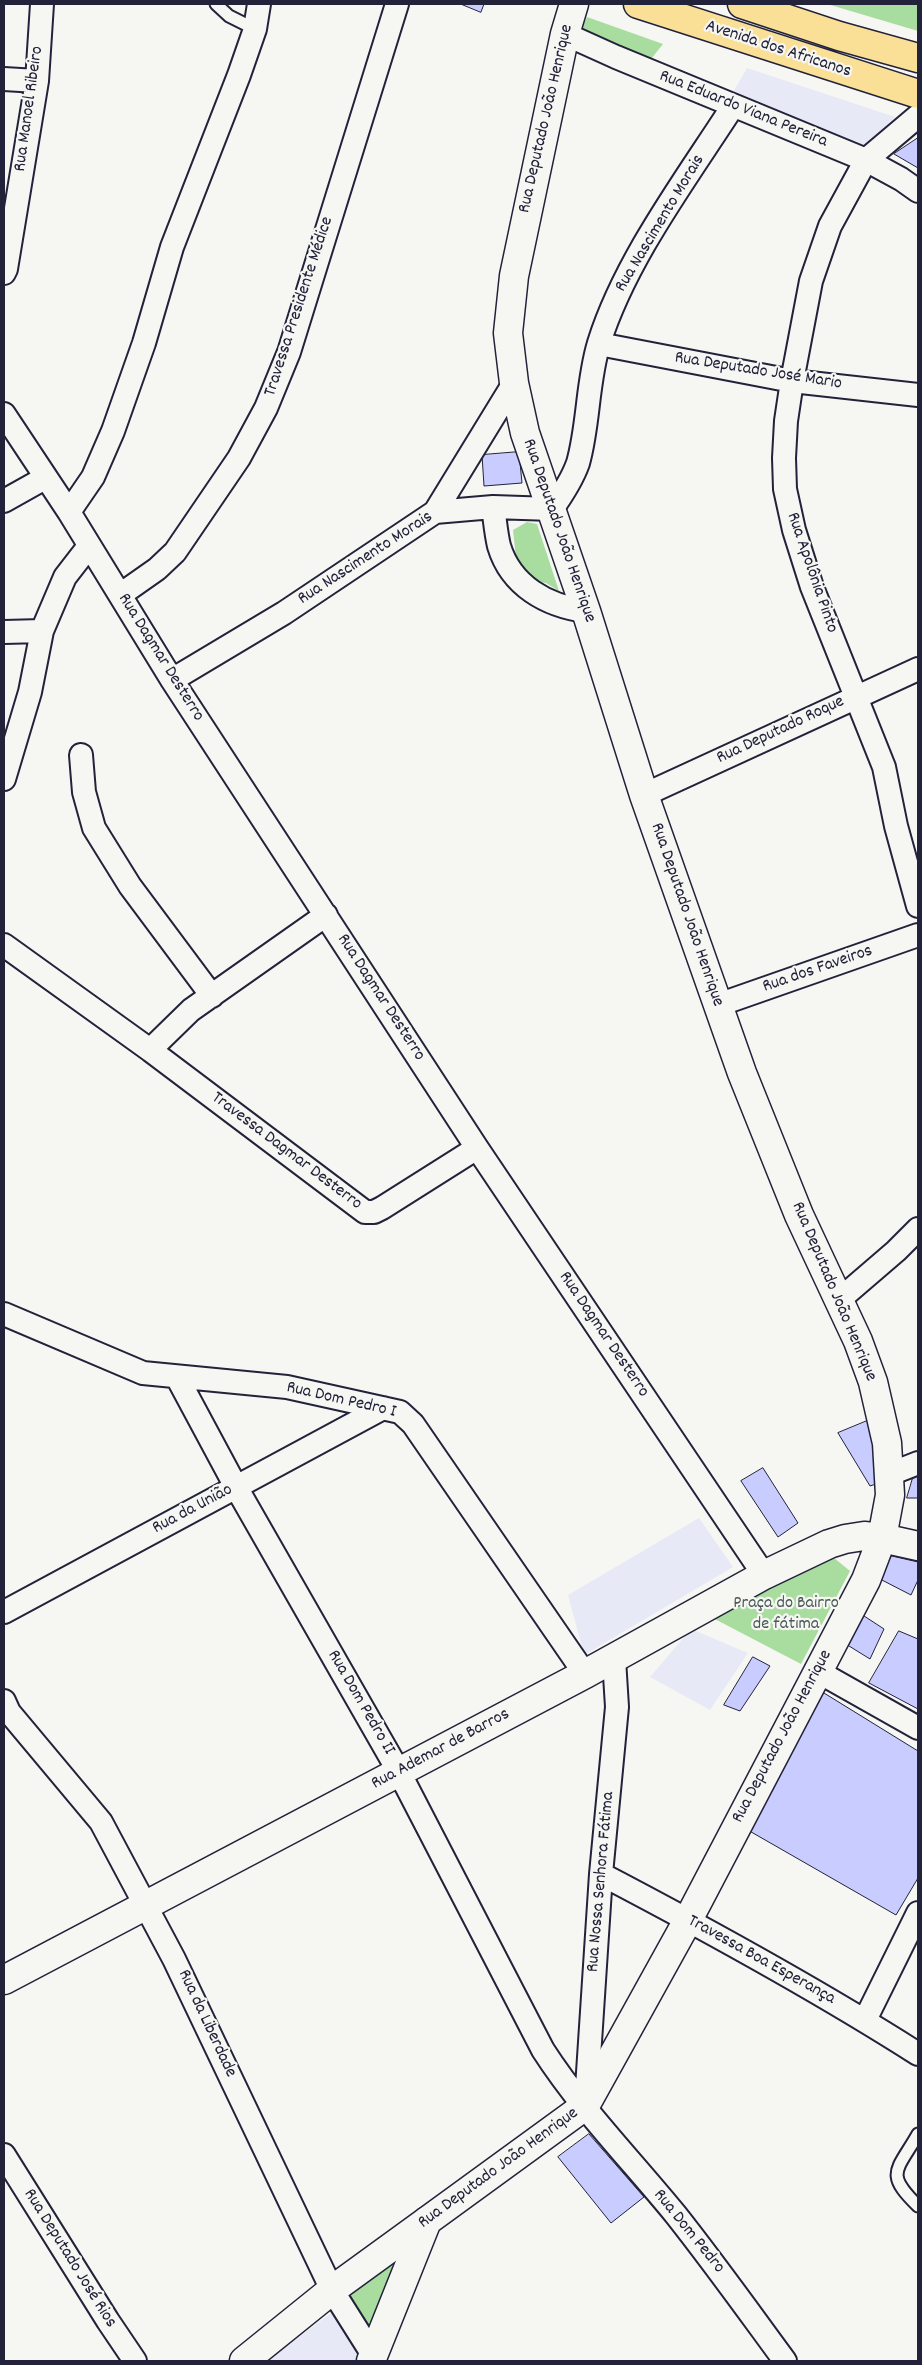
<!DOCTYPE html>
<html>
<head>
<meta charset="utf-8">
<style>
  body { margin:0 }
  #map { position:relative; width:922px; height:2365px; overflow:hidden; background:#f6f6f2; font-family:Dekko,sans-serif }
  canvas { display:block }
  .frame { position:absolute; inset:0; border:5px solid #22223b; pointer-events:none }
</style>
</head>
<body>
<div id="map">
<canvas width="922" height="2365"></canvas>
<div class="frame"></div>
</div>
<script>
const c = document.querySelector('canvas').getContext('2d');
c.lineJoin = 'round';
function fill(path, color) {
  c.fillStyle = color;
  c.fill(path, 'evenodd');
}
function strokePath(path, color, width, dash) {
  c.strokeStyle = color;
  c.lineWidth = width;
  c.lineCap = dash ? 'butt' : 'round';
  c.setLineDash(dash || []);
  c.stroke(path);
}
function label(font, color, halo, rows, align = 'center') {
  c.font = font + ' Dekko,sans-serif';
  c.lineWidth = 4.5;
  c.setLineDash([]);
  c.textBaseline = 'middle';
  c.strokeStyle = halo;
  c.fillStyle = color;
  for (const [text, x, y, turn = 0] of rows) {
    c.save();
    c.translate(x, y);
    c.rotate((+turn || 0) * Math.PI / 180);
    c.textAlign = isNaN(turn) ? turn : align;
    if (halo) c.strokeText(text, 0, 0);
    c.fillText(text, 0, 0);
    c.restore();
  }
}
fill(new Path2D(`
  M747 68 895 117 864 148 733 92Z
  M699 1518 733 1567 584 1655 568 1595Z
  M691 1629 748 1653 710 1710 650 1677Z
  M331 2313 360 2355 358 2361H267Z`), '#e8e9f6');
fill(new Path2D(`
  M827 4H918V31Z
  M587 17 663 44 647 64 580 32Z
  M527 522 537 524 559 591 546 583 530 581 516 557 513 530Z
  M828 1553 850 1571 801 1664 709 1616Z
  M396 2257 367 2336 343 2296Z`), '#a9dd9f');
const building = new Path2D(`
  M461 4H484L481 12Z
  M918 138V168L894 154Z
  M519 452 522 483 484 486 482 455Z
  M867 1421 888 1480 870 1486 838 1433Z
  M763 1468 798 1523 778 1537 741 1481Z
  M915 1471H918V1498H907Z
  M892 1556 918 1562V1580L911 1595 878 1578Z
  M858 1612 884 1629 870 1659 841 1641Z
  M899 1631 918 1639V1709L869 1683Z
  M753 1657 770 1666 740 1711 724 1705Z
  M824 1693 918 1751V1878L896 1915 746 1829Z
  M589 2134 644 2197 611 2223 558 2157Z`);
fill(building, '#c9ccff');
strokePath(building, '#22223b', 1);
const service = new Path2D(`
  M216 4 229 16 255 29
  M918 2134C897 2171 884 2173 918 2206`);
const minor = new Path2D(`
  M565 34 616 57 866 160 901 179 918 191
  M4 79 37 81
  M918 116 866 160 830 226 811 281 792 381 786 421 784 458 785 489 794 530 812 587 884 767 896 826 918 906
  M4 273 6 269 37 81 42 4
  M599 344 792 381 918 395
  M4 414 69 512 172 680 477 1148 764 1575
  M4 501 45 478
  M493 507C495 520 496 534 499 546 511 586 547 606 586 611
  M69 512 93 477 113 431 144 343 172 247 239 75 255 29 259 4
  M435 512 514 383
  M120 595 157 569 175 552 239 458 266 408 289 352 397 4
  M4 632 42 631
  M172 680 284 613 435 512 493 507 552 509C562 495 572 480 578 463 589 424 587 382 599 343 625 260 686 179 733 106
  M81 755 84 792 94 828 130 886 212 996
  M4 779 30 692 42 631 65 577 89 546
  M644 795 918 669
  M4 945 150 1050 365 1212H374L382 1208 477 1148
  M718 1005 918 935
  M150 1050 191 1010 326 915
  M839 1300 896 1251 918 1229
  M4 1314 143 1373 287 1387 400 1412 413 1424 585 1674
  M177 1377 236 1487 399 1772 543 2050C581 2109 632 2161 676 2215 714 2263 749 2312 785 2361
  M890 1474 918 1463
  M4 1612 383 1408
  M817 1671 918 1728
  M4 1701 9 1712 101 1822 174 1959 332 2290 373 2355
  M601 1874C708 1930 816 1989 918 2054
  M865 2020 918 1913
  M586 2103 601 1874 617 1707 614 1659
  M4 2155 108 2321 135 2361`);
const tertiary = new Path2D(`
  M882 1538 918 1546
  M244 2361 332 2290 427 2221`);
const secondary = new Path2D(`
  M4 1980 585 1674 764 1575 829 1544 845 1539 864 1536 882 1538
  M371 2361 427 2221 585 2106 688 1920 866 1580 882 1538 890 1495 887 1443 873 1382 858 1341 799 1215 742 1073 644 795 586 611 525 433 514 383 508 333 514 276 565 34 574 4`);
const primary = new Path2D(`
  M638 4 918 94
  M742 4 839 36 918 58`);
strokePath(service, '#22223b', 15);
strokePath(minor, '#22223b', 26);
strokePath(tertiary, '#22223b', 31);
strokePath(secondary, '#22223b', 31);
strokePath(primary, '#22223b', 31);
strokePath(service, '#f6f6f2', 11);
strokePath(minor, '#f6f6f2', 22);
strokePath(tertiary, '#f6f6f2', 28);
strokePath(secondary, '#f6f6f2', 28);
strokePath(primary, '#fadf96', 28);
label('18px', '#22223b', '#f6f6f2', [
  ["Avenida dos Africanos",778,50,18],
  ["Rua Manoel Ribeiro",30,109,-82],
  ["Rua Eduardo Viana Pereira",743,110,22],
  ["Rua Deputado João Henrique",547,119,-77],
  ["Rua Nascimento Morais",661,224,-59],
  ["Travessa Presidente Médice",300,307,-72],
  ["Rua Deputado José Mario",758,372,9],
  ["Rua Deputado João Henrique",558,531,71],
  ["Rua Nascimento Morais",366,559,-33],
  ["Rua Apolônia Pinto",811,573,71],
  ["Rua Dagmar Desterro",160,658,58],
  ["Rua Deputado Roque",781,731,-25],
  ["Rua Deputado João Henrique",686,915,71],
  ["Rua dos Faveiros",818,970,-19],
  ["Rua Dagmar Desterro",380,998,57],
  ["Travessa Dagmar Desterro",286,1152,37],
  ["Rua Deputado João Henrique",833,1292,67],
  ["Rua Dagmar Desterro",603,1335,56],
  ["Rua Dom Pedro I",341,1401,13],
  ["Rua da União",193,1510,-28],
  ["Rua Dom Pedro II",360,1703,60],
  ["Rua Deputado João Henrique",783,1737,-62],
  ["Rua Ademar de Barros",441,1750,-28],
  ["Rua Nossa Senhora Fátima",602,1882,-85],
  ["Travessa Boa Esperança",761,1961,29],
  ["Rua da Liberdade",206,2024,65],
  ["Rua Deputado João Henrique",499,2169,-36],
  ["Rua Dom Pedro",688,2232,51],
  ["Rua Deputado José Rios",69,2259,58]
]);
label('18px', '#4a5a59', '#f6f6f2', [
  ["Praça do Bairro",786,1605],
  ["de fátima",786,1626]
]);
</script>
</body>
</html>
